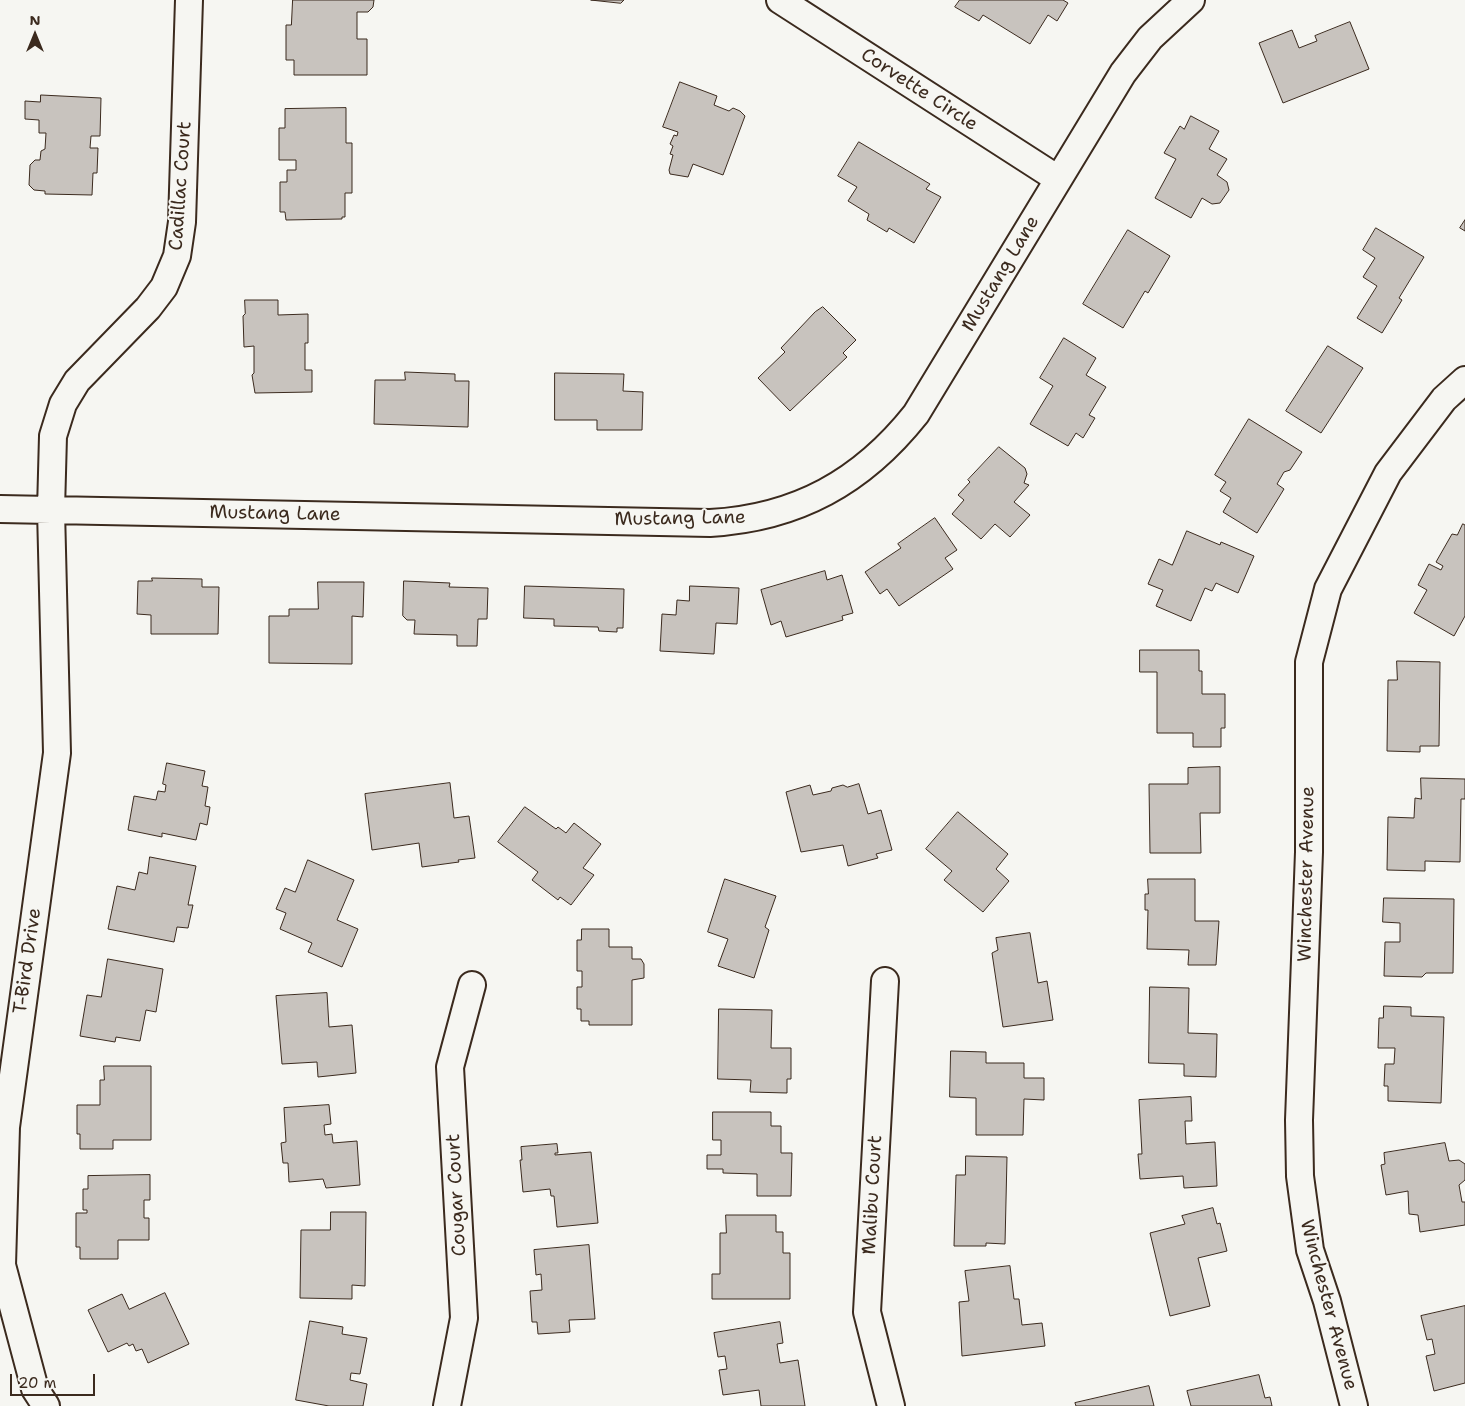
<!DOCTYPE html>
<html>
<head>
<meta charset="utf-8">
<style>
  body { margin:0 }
  #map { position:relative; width:1465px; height:1406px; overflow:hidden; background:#f6f6f2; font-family:"Shantell Sans",sans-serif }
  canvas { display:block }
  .north { position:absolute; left:10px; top:10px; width:50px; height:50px; -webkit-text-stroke:4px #f6f6f2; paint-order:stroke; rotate:0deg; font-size:14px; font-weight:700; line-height:20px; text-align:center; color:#3b2a1e }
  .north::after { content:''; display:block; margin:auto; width:18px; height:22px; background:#3b2a1e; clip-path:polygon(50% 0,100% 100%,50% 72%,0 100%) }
  .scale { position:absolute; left:10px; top:1374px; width:85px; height:22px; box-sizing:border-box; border:2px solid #3b2a1e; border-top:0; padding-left:6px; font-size:15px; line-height:18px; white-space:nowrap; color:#3b2a1e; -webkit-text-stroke:4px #f6f6f2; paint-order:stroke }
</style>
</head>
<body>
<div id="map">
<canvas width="1465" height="1406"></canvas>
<div class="north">N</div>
<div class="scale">20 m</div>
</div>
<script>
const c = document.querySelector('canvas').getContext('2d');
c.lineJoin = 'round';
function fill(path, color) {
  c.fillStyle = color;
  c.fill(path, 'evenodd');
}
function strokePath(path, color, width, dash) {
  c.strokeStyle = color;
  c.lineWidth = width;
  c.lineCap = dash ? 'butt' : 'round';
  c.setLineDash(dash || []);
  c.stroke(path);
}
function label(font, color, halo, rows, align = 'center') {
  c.font = font + ' "Shantell Sans",sans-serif';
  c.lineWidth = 4;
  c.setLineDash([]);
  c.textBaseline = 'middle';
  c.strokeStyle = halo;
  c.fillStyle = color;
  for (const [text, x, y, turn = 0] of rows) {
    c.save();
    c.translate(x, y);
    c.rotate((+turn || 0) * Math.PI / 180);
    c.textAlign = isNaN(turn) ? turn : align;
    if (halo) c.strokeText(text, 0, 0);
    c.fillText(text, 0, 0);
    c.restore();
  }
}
const building = new Path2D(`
  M293 0H374L373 7 368 12H357V39H367V75H294V60H286V25H291Z
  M591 0H624L621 3Z
  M960 0H1063L1068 3 1057 21 1048 15 1030 44 983 15 979 21 955 7Z
  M1350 22 1369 69 1283 103 1259 43 1292 30 1299 48 1317 41 1315 36Z
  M680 82 717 96 714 105 729 111 733 108 740 111 745 116 723 175 693 164 688 177 670 174 669 170 673 155 670 154 673 146 670 144 674 135 677 136 678 132 663 127Z
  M41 95 101 98 100 136H91L90 148H98L97 173H93L92 195 45 194V191L34 190 29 185 30 165 35 160H40L41 151 45 149 46 133H39V120L25 119V101L40 102Z
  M346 108V143H352V193H345V217H342V219L286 220 285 212H280V182H287V170H296V160H279V128H285V109Z
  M1191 116 1219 131 1209 149 1227 159 1217 175 1227 182 1229 190 1220 203 1212 204 1202 198 1191 218 1155 198 1176 159 1164 153 1180 126 1184 129Z
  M859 142 930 184 926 189 941 197 914 243 889 228 887 232 867 220 869 214 848 201 857 187 838 176Z
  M1465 220V231L1460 228Z
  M1376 228 1424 257 1399 298 1402 300 1382 333 1357 318 1377 286 1363 277 1375 258 1363 250Z
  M1128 230 1170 256 1148 293 1145 291 1123 328 1083 304Z
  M245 300H278V315L308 314V343H305V370H312V392L255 393 252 375 254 373V346L244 347 243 316 245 314Z
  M823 307 856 340 843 353 847 357 790 411 758 378 785 352 781 348 815 312Z
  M1064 338 1096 358 1086 375 1106 387 1089 415 1095 418 1083 438 1076 433 1068 446 1030 424 1053 386 1040 378Z
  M1328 346 1363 368 1321 433 1286 411Z
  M405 372 455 374V381H469L468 427 374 424 375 380H405Z
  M555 373 624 374 623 391 643 392 642 430H597V420H555Z
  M1249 419 1302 452 1290 470 1284 472 1277 484 1284 489 1257 533 1223 512 1231 498 1220 491 1226 482 1215 475Z
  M999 447 1025 468 1027 474 1024 483 1029 485 1014 502 1030 515 1010 537 995 524 981 539 952 514 964 500 958 495 970 482 968 480Z
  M935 518 957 550 945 558 953 569 899 606 887 589 880 594 865 572 901 548 898 544Z
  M1463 524 1465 525V616L1454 636 1414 613 1427 590 1418 585 1429 564 1441 570 1443 566 1436 562 1452 534 1457 535Z
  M1187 531 1220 545 1221 542 1254 556 1238 593 1216 583 1212 591 1205 588 1191 621 1156 606 1163 590 1148 584 1159 559 1172 565Z
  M825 571 827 580 842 575 853 613 842 616 843 620 786 637 781 621 771 625 761 590Z
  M152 578 202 579V587H219L218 634H151V615L137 614 138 581H152Z
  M404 581 450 583 449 587 488 588 487 619H478L477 646H457V635L414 634 415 620H407L403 616Z
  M318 582H364L363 617 352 616V664L269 663V616H289V609H318Z
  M525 586 624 589 623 628H617V632L599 631 598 627 554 626V619L524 618Z
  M690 586 739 588 737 624 716 623 714 654 660 651 662 614 676 615 677 600 689 601Z
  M1140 650H1199V671H1202V694H1225V728H1221V747H1193V733H1157V672H1140Z
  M1397 661 1440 662 1439 746H1420V752L1387 751 1388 680H1397Z
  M167 763 205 771 202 786 208 787 205 806 210 807 207 825 200 823 196 840 162 833V837L128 830 134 796 156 800 158 791 165 792 166 785 163 784Z
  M1220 767V813H1200L1201 853H1150L1149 784H1188V768Z
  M1421 778 1465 779V799H1461L1460 862 1425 861V871L1387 870 1388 817 1414 818 1415 798 1421 799Z
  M450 783 454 818 469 816 475 858 458 860 459 862 422 867 419 843 372 850 365 794Z
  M859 784 868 814 881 810 892 850 876 854 878 858 848 866 843 845 801 852 786 792 810 785 813 795 831 791 832 788 843 785 847 787Z
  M525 807 556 829 558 827 566 833 574 823 601 844 583 868 594 875 571 905 560 897 558 900 532 880 538 872 498 842Z
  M958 812 1008 854 996 869 1009 881 983 912 944 880 952 871 926 849Z
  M150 857 196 866 188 905H193L188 928 177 927 174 942 108 929 117 886 135 890 139 872 147 874Z
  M308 860 354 880 337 920 358 929 342 967 308 952 312 943 280 929 286 913 276 909 285 888 295 892Z
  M725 879 776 896 765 927 769 930 754 978 718 966 728 939 708 932Z
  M1148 879H1195V921H1219L1216 965H1188L1189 950 1147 949 1148 910H1145V894H1148Z
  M1384 898 1454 899 1453 973H1426L1422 977 1384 976 1385 942H1400V923L1383 922Z
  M582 929H609V947H632V959H641L644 964V978L632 980V1025H589V1021H581V1009H577V987H582V971H577V940H581Z
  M1030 933 1038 983 1047 981 1053 1020 1003 1027 992 953 998 950 996 938Z
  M108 959 163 969 156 1012 146 1010 140 1041 116 1037 115 1042 80 1036 87 995 101 997Z
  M1150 987 1189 988 1188 1033 1217 1034 1216 1077 1184 1076V1064L1149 1063Z
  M327 993 329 1027 352 1025 356 1073 318 1077 317 1062 282 1064 276 996Z
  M1384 1006 1411 1007V1016L1444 1017 1441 1103 1388 1101V1086H1384L1385 1064H1394L1395 1048H1378L1379 1018H1383Z
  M719 1009 772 1010 771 1048H791V1079H787V1093L750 1092 751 1080 718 1079Z
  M951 1051 986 1052V1063H1024V1078H1044V1100L1024 1099 1023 1135H976V1098L950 1097Z
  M104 1066H151V1140H113V1149H80V1134H77V1105H100V1080H104Z
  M1191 1097 1192 1121H1185L1186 1144 1215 1142 1217 1186 1184 1188 1183 1176 1140 1179 1138 1154H1142L1139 1100Z
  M329 1105 331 1124 324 1125 325 1135 332 1134 333 1143 357 1141 360 1185 326 1188 323 1179 289 1182 288 1163H283L281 1143 286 1142 284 1108Z
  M713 1112H771V1126H781V1153H792L791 1196H757V1174L723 1173V1169H707V1155H721V1140H713Z
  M1445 1143 1449 1161 1459 1160 1465 1164V1180L1459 1185 1462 1202H1465V1225L1420 1232 1418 1215 1409 1214 1408 1191 1386 1195 1381 1165 1385 1164 1384 1153Z
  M557 1144 558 1153H555V1155L591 1152 598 1223 557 1227 554 1196H551L550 1189 523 1192 520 1160H522L521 1147Z
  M966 1156 1007 1157 1005 1244 986 1243V1246H954L956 1175H965Z
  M150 1175V1200H144V1218H149V1240H118V1259H80V1247H76V1213H87V1210H83V1189H88V1176Z
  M1213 1208 1217 1224 1220 1223 1227 1251 1198 1258 1210 1306 1170 1316 1150 1233 1185 1224 1182 1216Z
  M331 1212H366L365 1286 352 1285V1299L300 1298 301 1230H330Z
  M726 1215H776V1232H783V1253H790V1299H712V1274H720V1233H726Z
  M589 1245 595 1319 569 1320 570 1332 538 1334 537 1322H532L530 1291 542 1290 541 1274 536 1275 534 1250Z
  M1010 1266 1014 1299H1019L1022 1325 1042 1323 1045 1346 962 1356 959 1302 969 1301 965 1271Z
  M165 1293 189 1344 148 1363 142 1349 136 1351 133 1344 129 1346 127 1343 108 1352 88 1310 122 1294 129 1309Z
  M1465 1306V1383L1434 1391 1426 1356 1435 1354 1432 1339 1427 1340 1421 1316Z
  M310 1321 343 1327 342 1334 367 1338 360 1374 351 1373 350 1380 367 1384 363 1406H329L296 1400Z
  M780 1322 783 1343 777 1344 780 1363 798 1360 805 1406H761L759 1390 723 1395 719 1370 727 1369 725 1356 718 1357 714 1333Z
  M1259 1375 1265 1398 1270 1397 1272 1406H1191L1187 1391Z
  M1149 1386 1154 1406H1076L1075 1403Z`);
fill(building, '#c8c3be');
strokePath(building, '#3b2a1e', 1);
const minor = new Path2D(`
  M780 0 1058 179
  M0 509 710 523C797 518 862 482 916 414L1123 73 1150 38 1191 0
  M885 981 867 1312 891 1406
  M46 1406 35 1389 2 1265 6 1127 57 753 51 510 53 436 63 404 77 381 148 308 164 287 177 256 182 222 189 0
  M447 1406 464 1318 450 1067 472 985
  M1354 1406 1327 1301 1310 1250 1300 1176 1299 1120 1309 852V662L1328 589 1388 473 1444 399 1465 380`);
strokePath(minor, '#3b2a1e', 30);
strokePath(minor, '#f6f6f2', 26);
label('19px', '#3b2a1e', '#f6f6f2', [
  ["Corvette Circle",919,90,33],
  ["Cadillac Court",181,186,-86],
  ["Mustang Lane",1001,274,-59],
  ["Mustang Lane",275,514,1],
  ["Mustang Lane",680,519,-1],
  ["Winchester Avenue",1307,874,-89],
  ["T-Bird Drive",28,961,-82],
  ["Cougar Court",457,1195,-93],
  ["Malibu Court",873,1195,-87],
  ["Winchester Avenue",1328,1305,75]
]);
</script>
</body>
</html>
